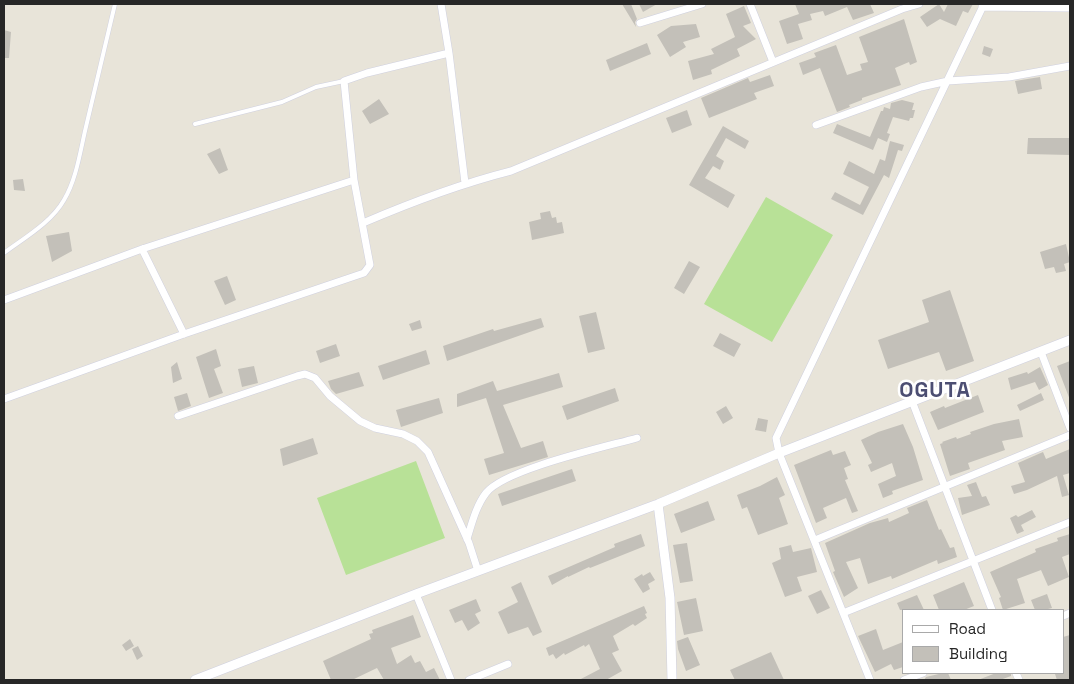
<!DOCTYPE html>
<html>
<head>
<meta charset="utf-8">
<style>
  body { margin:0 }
  #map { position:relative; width:1074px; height:684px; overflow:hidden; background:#e8e4d9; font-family:"Space Grotesk",sans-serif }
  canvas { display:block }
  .frame { position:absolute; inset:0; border:5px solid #272727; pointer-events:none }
  .legend { position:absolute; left:902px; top:609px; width:162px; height:65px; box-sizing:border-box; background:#fff; border:1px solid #a9a9a9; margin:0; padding:6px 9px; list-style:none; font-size:15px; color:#272727 }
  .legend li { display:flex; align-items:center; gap:10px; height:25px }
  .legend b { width:25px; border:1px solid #a9a9a9 }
</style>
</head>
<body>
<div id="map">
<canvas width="1074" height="684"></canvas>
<div class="frame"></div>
<ul class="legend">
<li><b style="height:6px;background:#fff"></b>Road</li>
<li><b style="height:14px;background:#c3c0b9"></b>Building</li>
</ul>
</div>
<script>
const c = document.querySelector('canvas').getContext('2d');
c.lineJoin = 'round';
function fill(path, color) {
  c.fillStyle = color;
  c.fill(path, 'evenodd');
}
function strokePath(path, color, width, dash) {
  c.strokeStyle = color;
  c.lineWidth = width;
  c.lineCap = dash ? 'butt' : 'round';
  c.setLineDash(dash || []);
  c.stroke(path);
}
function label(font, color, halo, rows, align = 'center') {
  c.font = font + ' "Space Grotesk",sans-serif';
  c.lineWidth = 5;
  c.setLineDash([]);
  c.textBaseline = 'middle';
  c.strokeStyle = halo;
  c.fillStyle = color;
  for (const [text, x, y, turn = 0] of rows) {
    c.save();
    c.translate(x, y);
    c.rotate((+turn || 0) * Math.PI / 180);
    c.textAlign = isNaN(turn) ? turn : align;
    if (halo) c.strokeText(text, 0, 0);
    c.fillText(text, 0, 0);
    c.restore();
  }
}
fill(new Path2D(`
  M766 197 833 235 772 342 704 304Z
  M416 461 445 538 346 575 317 498Z`), '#b8e197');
fill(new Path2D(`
  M622 4H631L637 19 635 22 636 27Z
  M639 4H657L643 12Z
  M795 4H870L874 13 853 20 847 7 825 16 823 11 810 14 812 20 798 24 803 39 787 44 779 21 799 14Z
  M939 4 944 12 948 4H973L968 13 963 11 956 26 940 19 927 27 920 17Z
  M744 6 751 23 743 26 756 39 737 49 740 56 711 70 712 74 693 80 688 61 714 54 711 49 735 37 726 14Z
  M904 19 917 62 910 65 909 62 895 68 901 85 862 98V100L849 105 850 107 837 112 820 68 803 75 799 63 816 57 814 53 836 45 847 75 862 70 860 64 868 62 859 37Z
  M696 24 700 37 683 42 686 47 670 57 657 35 671 26Z
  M4 30 11 32 9 58H4Z
  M647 43 651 54 610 71 606 60Z
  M984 46 993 49 990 57 982 54Z
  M770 75 774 86 754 93 757 99 709 118 701 98 748 78 750 82Z
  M1040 77 1042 89 1018 94 1015 81Z
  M379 99 389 114 370 124 362 111Z
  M902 100 914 103 912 110H915L913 118H910L909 121 893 117 887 133 890 134 887 142 878 138 873 150 833 133 837 124 870 137 881 111H883L884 107 890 109 891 103Z
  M687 110 692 125 672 133 666 118Z
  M723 126 749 141 745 149 726 138 716 156 724 161 720 170 713 166 705 178 735 195 728 208 689 185Z
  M1028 138H1070V155L1027 154Z
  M890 141 904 145 902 151 898 150 889 178 884 175 863 215 831 199 835 192 860 205 869 187 843 174 849 161 874 174 880 159 885 161Z
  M220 148 228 170 219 174 207 154Z
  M23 179 25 191 14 190 13 180Z
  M550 211 552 218 556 217 557 223 562 222 564 233 532 240 529 222 541 219 540 213Z
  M69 232 72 251 52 262 46 236Z
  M1066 244 1070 262 1064 264 1066 271 1056 273 1054 267 1045 269 1040 252Z
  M689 261 700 267 684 294 674 288Z
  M227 276 236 300 225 305 214 281Z
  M950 290 974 361 946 371 939 352 888 369 878 340 929 322 922 300Z
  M596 312 605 349 588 353 579 316Z
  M541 318 544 327 447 361 443 346 493 329 494 331Z
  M420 320 422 328 412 331 409 324Z
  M720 333 741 344 734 357 713 346Z
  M336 344 340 356 320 363 316 351Z
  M216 349 221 366 214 369 223 393 209 398 196 357Z
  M426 350 430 364 383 380 378 366Z
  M1070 361V400L1057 366Z
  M177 362 182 379 173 383 171 367Z
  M254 366 258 383 242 387 238 369Z
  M1040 367 1048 385 1039 390 1035 382 1011 390 1008 378 1027 372 1028 374Z
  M359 372 364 386 336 394 331 389 328 381Z
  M559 373 563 387 503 405 521 448 543 441 548 457 489 475 484 459 504 453 486 398 457 407V394L493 381 497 391Z
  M615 388 619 401 567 420 562 406Z
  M187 393 191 406 178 411 174 397Z
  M1041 393 1044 400 1020 411 1017 405Z
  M978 395 984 412 938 430 930 412 944 406 945 408Z
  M439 398 443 413 401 427 396 410Z
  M726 406 733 418 723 424 716 412Z
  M758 418 768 420 766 432 755 430Z
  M1019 419 1023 437 1002 441 1005 450 968 463 970 469 950 476 940 444 943 443 942 442 956 437 957 439 971 434 970 432 994 424Z
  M903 424 913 447 923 480 892 491 893 494 883 498 878 484 896 476 892 463 871 472 868 465 872 463 861 440 878 432Z
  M313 438 318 454 283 466 280 449Z
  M1070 449V473L1063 475 1069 495 1062 497 1057 476 1027 490 1014 494 1011 486 1025 482 1018 463 1043 452 1046 459Z
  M831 450 833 455 845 451 851 465 844 468 848 479 845 480 858 511 852 513 846 498 823 508 827 518 816 523 794 465Z
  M572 469 576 481 502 506 498 494Z
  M777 477 785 495 779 498 788 524 758 535 747 507 742 509 737 495 760 486Z
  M976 482 982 497 986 496 990 505 962 515 958 498 972 496 967 485Z
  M927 500 939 530 941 529 950 548 954 547 957 557 938 564 937 560 892 579 891 576 868 584 860 558 846 562 858 588 844 597 833 572 835 571 825 543 870 523 888 518 889 522 909 513 907 508Z
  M708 501 715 520 681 533 674 514Z
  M1032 510 1036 517 1021 525 1024 531 1017 534 1010 518 1016 515 1018 517Z
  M641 534 645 546 590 568 589 567 568 577V576L552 585 548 576 615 547 614 544Z
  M1070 534V554L1062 557 1069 577 1048 586 1041 570 1017 579 1025 603 1003 610 999 598 1001 597 990 572 1036 552 1035 549 1058 541 1057 538Z
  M687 543 693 581 680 583 673 545Z
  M791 545 793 552 811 548 817 572 797 577 802 591 785 597 772 563 781 559 779 548Z
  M650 572 655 580 648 584 650 589 643 593 634 579 642 574 643 576Z
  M521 582 542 632 533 636 528 627 508 634 498 612 518 602 511 587Z
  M964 582 974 606 964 610H939L933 595Z
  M821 590 830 608 817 614 808 596Z
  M1047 594 1052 608 1044 610H1035L1031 600Z
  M917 595 924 610H900L897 603Z
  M696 598 703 631 684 635 677 602Z
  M476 599 481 611 475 614 480 623 468 631 462 620 455 623 449 610Z
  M644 606 647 613 645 614 647 618 635 626 633 624 613 636 619 650 612 653 622 671 606 680H579L600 669 589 644 585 647 584 645 565 655 564 653 556 659 553 654 549 656 546 648Z
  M413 615 421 637 391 648 397 664 411 655 415 663 420 661 426 672 434 668 440 680H384L377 668 352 680H331L323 661 371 639 369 634 373 633 372 630Z
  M876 629 883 650 903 642V667L894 670 891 664 875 672 858 636Z
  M1070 635V680H1057L1055 674 1063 673V637Z
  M688 637 700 665 686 671 678 649 677 641Z
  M130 639 134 646 126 651 122 645Z
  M138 646 143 656 137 660 132 649Z
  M771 652 784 680H735L730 670Z
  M943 673H948L951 680H924L926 677Z
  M996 673H1011V676L1000 680H978Z`), '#c3c0b9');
const service = new Path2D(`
  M195 124 282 102 316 87 344 81
  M4 253C24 238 51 223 64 200 76 180 80 153 85 131 95 88 105 46 115 4`);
const minor = new Path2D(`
  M441 4 449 53 465 183
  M750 4 773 62
  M982 7 1070 8
  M640 23 702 4
  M816 125 921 87 948 81 1009 77 1070 66
  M363 223C412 202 460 184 511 171L902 9 919 4
  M142 249 184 334
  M4 300 142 249 354 180 344 81 367 73 449 53
  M1041 352 1070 428
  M4 399 184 334 364 273 370 265 354 180
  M912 401 992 610
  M178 416 297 376 305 374 315 378 330 396 360 421 375 428 403 434 417 441 428 452 469 543 478 571
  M467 539C472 523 476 506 486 493 505 469 605 447 637 438
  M815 540 1070 435
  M416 594 451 680
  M843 613 1070 522
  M1063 616 1070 613
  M1016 673 1019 680
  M469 680 508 664
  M870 680 779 453 776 438 984 4
  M904 680 923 673`);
const tertiary = new Path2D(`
  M658 504 670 598 672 680
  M195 680 416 594 658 504 779 453 1070 340`);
strokePath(service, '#cfd0df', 5);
strokePath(minor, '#cfd0df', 8);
strokePath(tertiary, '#cfd0df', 10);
strokePath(service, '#fff', 4);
strokePath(minor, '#fff', 7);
strokePath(tertiary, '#fff', 9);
c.letterSpacing = '1px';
label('bold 21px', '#4c4e72', '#fff', [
  ["OGUTA",935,391]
]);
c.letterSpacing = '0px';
</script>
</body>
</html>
